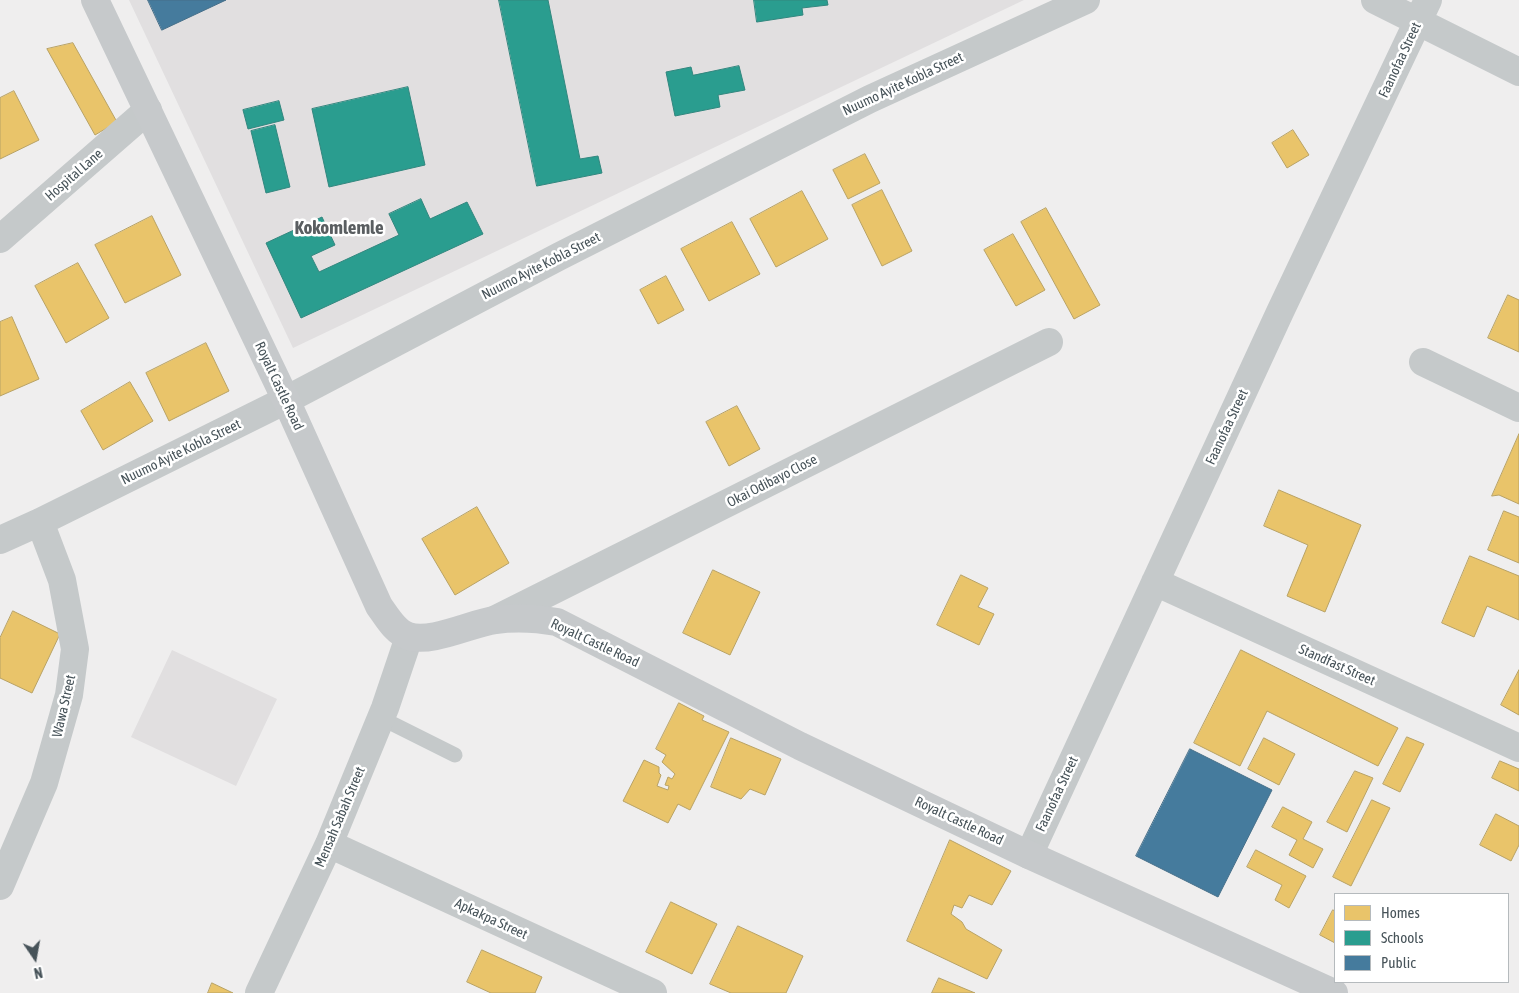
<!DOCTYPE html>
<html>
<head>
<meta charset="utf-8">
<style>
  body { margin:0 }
  #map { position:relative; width:1519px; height:993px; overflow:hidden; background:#efeeee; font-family:"Asap Condensed",sans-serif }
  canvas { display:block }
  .legend { position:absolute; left:1334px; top:893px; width:175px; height:90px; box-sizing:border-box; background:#fff; border:1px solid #b5babd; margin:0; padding:6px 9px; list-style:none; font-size:15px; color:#475359 }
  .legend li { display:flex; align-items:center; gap:10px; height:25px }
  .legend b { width:25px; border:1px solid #b5babd }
  .north { position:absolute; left:10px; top:933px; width:50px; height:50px; -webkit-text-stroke:4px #fff; paint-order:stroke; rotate:168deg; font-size:14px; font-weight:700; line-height:20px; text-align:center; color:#475359 }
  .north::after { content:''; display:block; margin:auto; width:18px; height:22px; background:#475359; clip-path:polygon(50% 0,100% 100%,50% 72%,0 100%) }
</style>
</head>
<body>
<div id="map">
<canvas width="1519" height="993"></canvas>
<ul class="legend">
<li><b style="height:14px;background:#e9c46a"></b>Homes</li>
<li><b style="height:14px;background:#2a9d8f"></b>Schools</li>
<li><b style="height:14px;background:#457b9d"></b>Public</li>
</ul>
<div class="north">N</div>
</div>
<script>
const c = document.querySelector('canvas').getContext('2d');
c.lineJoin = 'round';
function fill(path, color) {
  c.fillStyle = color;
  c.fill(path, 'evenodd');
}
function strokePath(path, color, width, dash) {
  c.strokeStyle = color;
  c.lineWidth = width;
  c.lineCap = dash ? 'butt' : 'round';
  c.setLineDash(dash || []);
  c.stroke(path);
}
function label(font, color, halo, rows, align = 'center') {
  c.font = font + ' "Asap Condensed",sans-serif';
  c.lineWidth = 5;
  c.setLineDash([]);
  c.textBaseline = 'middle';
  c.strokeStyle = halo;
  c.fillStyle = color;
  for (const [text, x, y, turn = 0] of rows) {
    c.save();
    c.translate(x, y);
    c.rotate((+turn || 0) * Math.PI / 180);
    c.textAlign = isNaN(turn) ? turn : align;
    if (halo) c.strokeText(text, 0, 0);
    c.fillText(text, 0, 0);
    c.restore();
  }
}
fill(new Path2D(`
  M129 0H1024L293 348Z
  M172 650 277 699 236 786 131 737Z`), '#e1dfe0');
const homes = new Path2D(`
  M73 43 117 122 95 135 47 49Z
  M14 91 39 140 0 159V98Z
  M1293 130 1309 155 1287 168 1272 143Z
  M865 154 880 183 848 199 833 170Z
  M882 190 912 251 882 266 852 205Z
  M802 191 828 239 776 267 750 219Z
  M1046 208 1100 305 1074 319 1021 222Z
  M152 216 181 275 125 303 95 245Z
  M732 222 760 274 709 301 681 249Z
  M1013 234 1045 290 1016 306 984 250Z
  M78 263 109 318 66 343 35 286Z
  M666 276 684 310 658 324 640 290Z
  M1508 295 1519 300V352L1488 338Z
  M12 317 39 379 0 396V322Z
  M206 343 229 391 169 421 146 373Z
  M130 382 153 421 103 450 81 411Z
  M737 406 760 449 729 466 706 422Z
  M1519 434V504L1499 495 1492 496Z
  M1279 490 1361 525 1325 612 1287 596 1308 545 1264 526Z
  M477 507 509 563 455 595 422 539Z
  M1504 511 1519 517V563L1488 550Z
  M1470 556 1519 576V620L1487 606 1474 637 1442 623Z
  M713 570 760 592 730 655 683 633Z
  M961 575 988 588 978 607 994 614 979 645 937 625Z
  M13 611 60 634 32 693 0 678V638Z
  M1241 650 1398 728 1378 766 1267 711 1240 766 1194 743Z
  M1519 670V715L1501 705Z
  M679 703 704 716 702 720 729 732 690 810 678 804 668 823 623 801 644 760 659 767V773L661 775 657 786 668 790 669 786 665 785 668 777 672 779 675 774 662 762 666 755 656 749Z
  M1407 737 1424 744 1400 792 1383 784Z
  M731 738 781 759 765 795 750 789 741 799 711 787Z
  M1264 738 1295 754 1279 785 1248 769Z
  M1500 761 1519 769V791L1492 778Z
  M1355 771 1373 778 1347 832 1327 822Z
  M1372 800 1390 808 1351 886 1333 877Z
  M1283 807 1312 822 1303 839 1323 849 1313 868 1289 855 1297 840 1272 827Z
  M1496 814 1519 826V845L1511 861 1480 845Z
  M950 840 1011 871 992 905 969 895 962 908 954 905 951 914 962 922 966 929 1002 950 987 979 907 941Z
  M1256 850 1306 876 1289 908 1275 900 1282 885 1247 867Z
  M671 902 717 924 692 974 646 952Z
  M1333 910 1335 911V943L1320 935Z
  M738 926 803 956 786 993H731L710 984Z
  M482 950 542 977 535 993H491L467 982Z
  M939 978 975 993H932Z
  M212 983 233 993H208Z`);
fill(homes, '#e9c46a');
strokePath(homes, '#b8a265', 1);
const schools = new Path2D(`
  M499 0H548L580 159 598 156 602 173 537 186Z
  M754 0H827L828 5 802 8 803 15 757 22Z
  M739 66 745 90 718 95 720 107 675 116 666 72 691 67 693 75Z
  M408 87 425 165 329 187 312 109Z
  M279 101 284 120 248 129 243 110Z
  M275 125 290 187 266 193 251 131Z
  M421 199 430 219 467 202 483 234 301 318 266 243 322 217 335 245 311 256 319 272 399 235 389 214Z`);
fill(schools, '#2a9d8f');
strokePath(schools, '#33877f', 1);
const public = new Path2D(`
  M148 0H226L162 30Z
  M1190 749 1272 790 1218 897 1136 856Z`);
fill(public, '#457b9d');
strokePath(public, '#466f89', 1);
strokePath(new Path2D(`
  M381 718 455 755`), '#c5c9ca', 15);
strokePath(new Path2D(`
  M1375 0 1519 72
  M0 239 148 110
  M1423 362 1519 408
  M0 540 40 522 286 400 560 256 870 99 1086 0
  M1155 582 1519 748
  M494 620 1049 342
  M329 844 653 993
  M1029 855 1280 312 1428 0
  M0 886 44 783 69 695 75 649 62 580 40 522
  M259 993 329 844 385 708 409 637`), '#c5c9ca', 28);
strokePath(new Path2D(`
  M95 0 286 400 379 606C387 617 395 632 408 636 431 644 472 623 495 620 517 617 535 618 557 622L800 746 1029 855 1334 993`), '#c6c9cb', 28);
label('14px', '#475359', '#fff', [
  ["Faanofaa Street",1400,60,-65],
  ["Nuumo Ayite Kobla Street",903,84,-25],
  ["Hospital Lane",74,175,-41],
  ["Nuumo Ayite Kobla Street",541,266,-27],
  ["Royalt Castle Road",279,386,65],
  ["Faanofaa Street",1227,427,-65],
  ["Nuumo Ayite Kobla Street",181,452,-26],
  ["Okai Odibayo Close",772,481,-27],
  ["Royalt Castle Road",595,643,25],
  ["Standfast Street",1337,665,24],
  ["Wawa Street",64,706,-77],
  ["Faanofaa Street",1057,794,-65],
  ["Mensah Sabah Street",340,817,-67],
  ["Royalt Castle Road",959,821,25],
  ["Apkakpa Street",491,919,25]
]);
label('bold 19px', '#5a5e61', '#fff', [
  ["Kokomlemle",339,228]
]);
</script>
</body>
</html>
